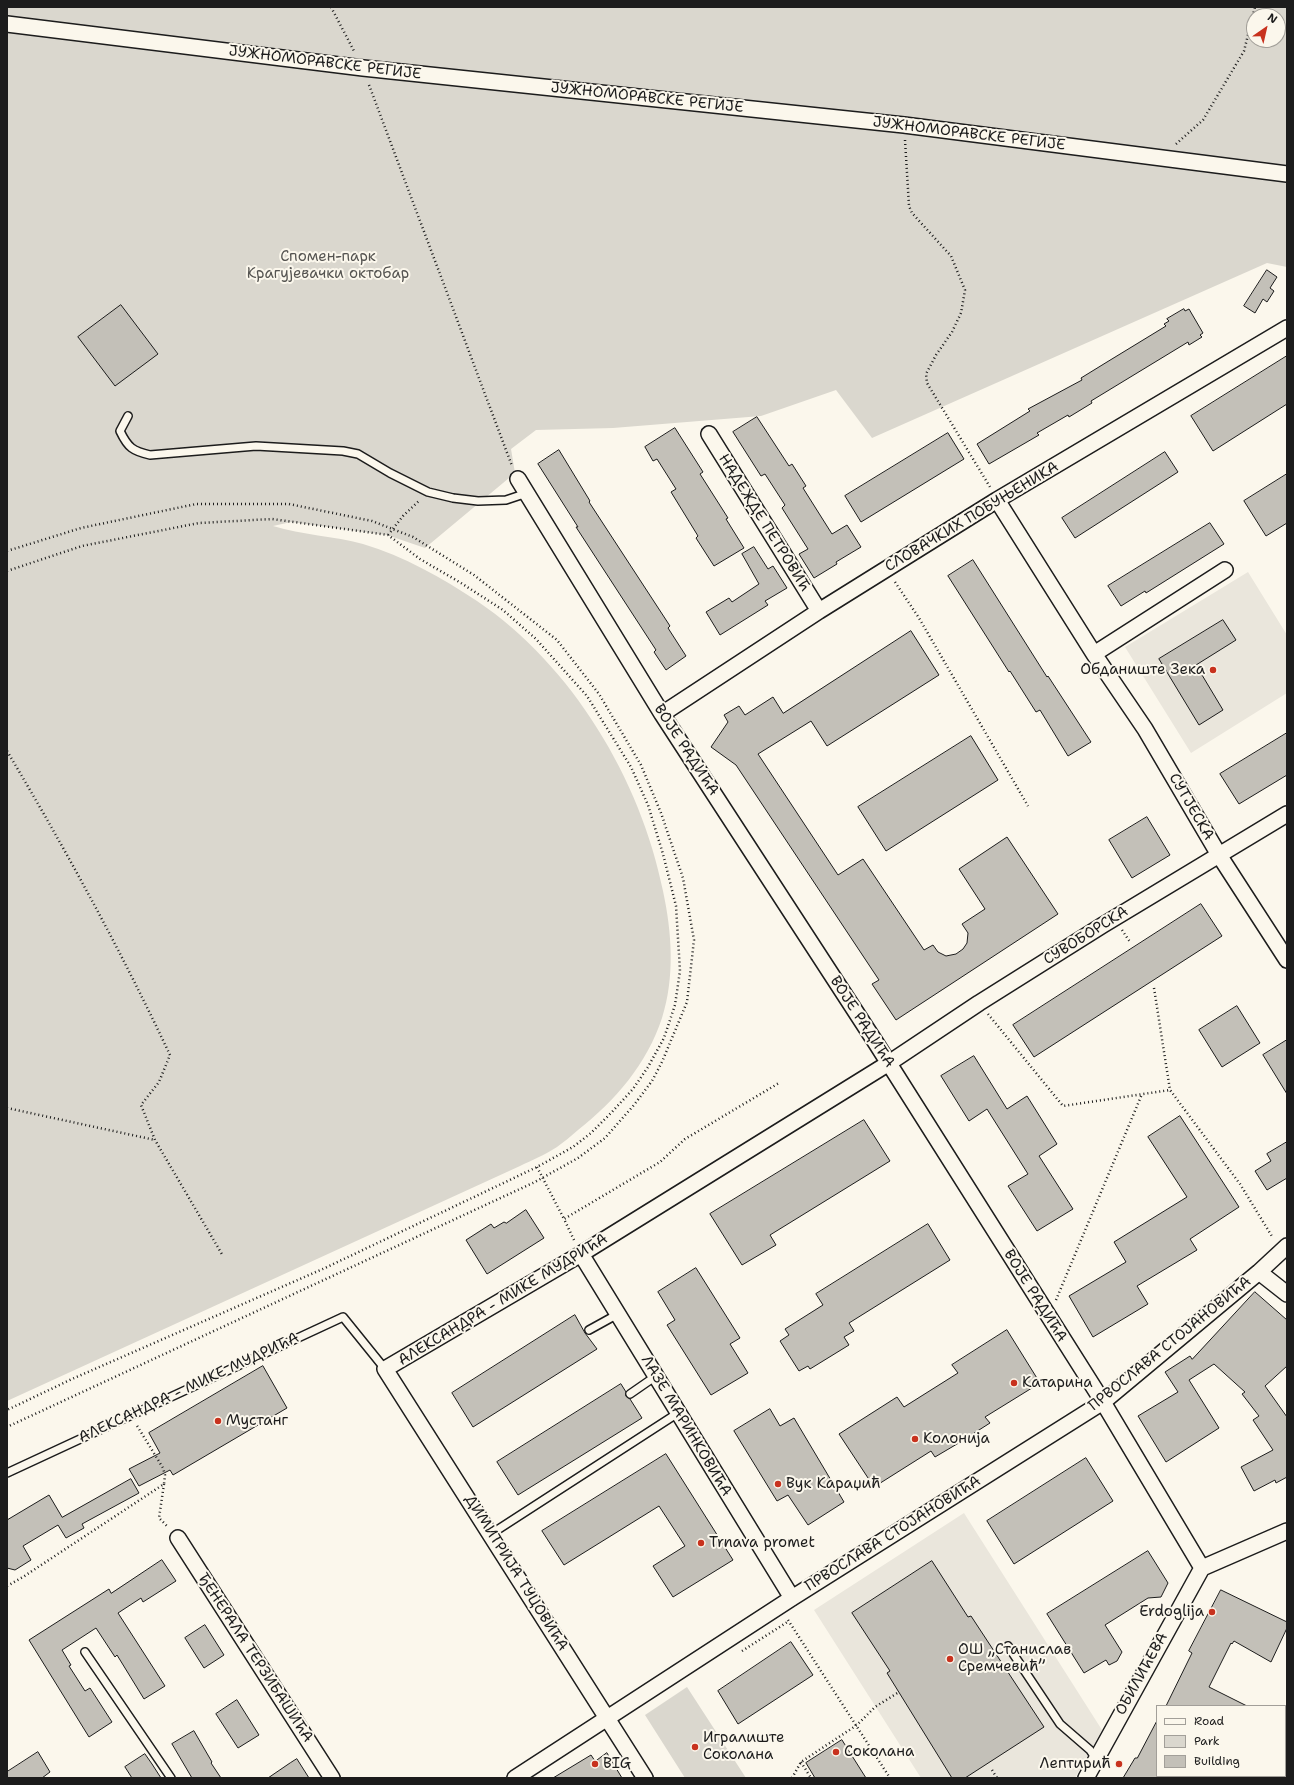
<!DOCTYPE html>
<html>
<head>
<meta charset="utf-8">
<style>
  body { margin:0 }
  #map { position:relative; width:1294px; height:1785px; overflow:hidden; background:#fbf7ec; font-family:"Shantell Sans",sans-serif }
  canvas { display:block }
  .frame { position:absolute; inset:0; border:8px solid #1c1c1c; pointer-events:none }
  .legend { position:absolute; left:1156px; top:1705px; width:130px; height:72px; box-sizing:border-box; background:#fbf7ec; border:1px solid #a29f99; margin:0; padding:5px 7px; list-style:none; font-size:12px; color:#1c1c1c }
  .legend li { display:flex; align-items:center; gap:8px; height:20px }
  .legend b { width:20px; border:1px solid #a29f99 }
  .north { position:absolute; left:1246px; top:8px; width:40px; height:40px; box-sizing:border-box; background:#fbf7ec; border:1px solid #a29f99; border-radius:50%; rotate:34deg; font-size:11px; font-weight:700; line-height:16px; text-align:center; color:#1c1c1c }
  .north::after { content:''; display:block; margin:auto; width:14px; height:18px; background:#c8321e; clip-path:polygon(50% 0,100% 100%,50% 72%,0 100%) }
</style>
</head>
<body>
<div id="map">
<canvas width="1294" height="1785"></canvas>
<div class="frame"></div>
<ul class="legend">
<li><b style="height:5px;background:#fbf7ec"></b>Road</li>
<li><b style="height:11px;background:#dad7ce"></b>Park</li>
<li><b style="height:11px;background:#c3c0b8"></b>Building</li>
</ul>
<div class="north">N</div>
</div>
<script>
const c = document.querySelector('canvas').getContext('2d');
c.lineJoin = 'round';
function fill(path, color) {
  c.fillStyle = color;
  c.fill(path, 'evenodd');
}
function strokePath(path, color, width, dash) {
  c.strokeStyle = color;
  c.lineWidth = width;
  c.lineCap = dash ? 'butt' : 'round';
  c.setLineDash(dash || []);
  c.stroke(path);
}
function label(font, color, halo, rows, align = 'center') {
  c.font = font + ' "Shantell Sans",sans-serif';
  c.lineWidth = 4;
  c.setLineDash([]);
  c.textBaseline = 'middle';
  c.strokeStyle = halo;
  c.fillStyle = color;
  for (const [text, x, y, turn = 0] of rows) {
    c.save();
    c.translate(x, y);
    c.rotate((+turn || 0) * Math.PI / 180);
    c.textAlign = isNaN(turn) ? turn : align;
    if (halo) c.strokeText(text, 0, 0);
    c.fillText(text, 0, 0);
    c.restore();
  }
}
fill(new Path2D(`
  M1248 572 1287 635V693L1191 753 1125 647Z
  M964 1513 1102 1730 1075 1778H921L814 1610Z`), '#eae6dc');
fill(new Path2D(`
  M7 7H1287V267L1267 263 872 438 836 390 761 416 613 428 536 430 511 449 515 473 425 548 387 535 291 522 273 526C302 535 334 536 363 544 404 556 442 578 477 601 572 665 641 780 663 891 672 933 675 977 662 1018 647 1064 615 1101 578 1130 571 1136 564 1142 557 1147 545 1155 532 1160 520 1166L7 1401ZM1254 16H1278V40H1254Z
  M687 1687 746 1778H685L645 1715Z`), '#dad7ce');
const building = new Path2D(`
  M1267 270 1277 277 1270 288 1274 291 1267 302 1263 299 1255 313 1244 306Z
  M121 305 158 354 115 386 78 337Z
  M1184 309 1185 311 1189 309 1203 333 1200 335 1202 337 1189 345 1188 342 1091 401 1092 403 1069 417 1068 415 1037 433 1039 435 989 464 977 444 1030 411 1028 409 1082 380 1081 378 1107 362 1166 326 1164 324 1169 321 1167 319Z
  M1287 356V404L1213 451 1191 416Z
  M757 417 789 466 792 464 806 486 803 488 832 534 847 525 861 547 836 562 837 564 814 578 799 554 808 549 782 508 785 505 765 474 761 476 733 432Z
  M675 428 703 472 700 474 728 518 726 519 744 548 714 566 696 538 698 536 671 492 676 489 657 459 653 461 645 447Z
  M948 433 964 459 861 522 845 496Z
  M559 450 590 501 589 502 670 626 668 628 686 656 666 670 654 652 656 650 576 527H578L538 464Z
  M1165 452 1178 472 1075 538 1062 518Z
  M1287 474V523L1266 536 1244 501Z
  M1210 523 1224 544 1146 593 1145 591 1121 606 1108 586Z
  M754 547 768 569 773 566 787 588 765 601 768 605 720 635 706 612 729 598 732 602 759 584 742 554Z
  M973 560 1047 677 1048 676 1091 742 1068 756 1040 710 1036 712 1010 671 1009 672 948 576Z
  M1223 620 1236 640 1196 665 1223 710 1199 725 1159 659Z
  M911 631 939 675 827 746 811 721 758 754 838 875 863 859 924 950 933 945 938 952 946 956 956 954 963 949 967 943 968 933 962 924 985 909 959 869 1007 837 1058 914 896 1020 872 984 879 980 736 765 711 747 728 722 724 715 739 706 745 715 773 697 783 713Z
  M1287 733V775L1239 804 1220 774Z
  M971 736 998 780 886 851 858 807Z
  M1147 817 1170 855 1132 878 1109 840Z
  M1201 904 1222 936 1034 1057 1013 1025Z
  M1237 1006 1260 1043 1222 1067 1199 1030Z
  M1287 1040V1094L1263 1055Z
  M974 1056 1007 1109 1027 1096 1057 1144 1039 1156 1073 1209 1037 1231 1008 1186 1028 1174 987 1109 969 1121 941 1076Z
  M1180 1116 1239 1207 1190 1239 1197 1250 1137 1286 1148 1304 1093 1337 1069 1296 1126 1262 1114 1242 1187 1197 1148 1137Z
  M864 1120 890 1161 770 1235 776 1245 742 1265 710 1214Z
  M1287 1142V1178L1267 1190 1255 1171 1271 1161 1267 1154Z
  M526 1210 544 1238 487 1274 466 1240 491 1224 494 1228 504 1222 506 1223Z
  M928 1224 950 1260 849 1323 854 1331 844 1337 849 1345 810 1369 808 1366 799 1371 780 1341 789 1335 785 1329 823 1305 816 1294Z
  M696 1268 740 1338 730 1344 748 1373 711 1395 667 1325 675 1320 658 1292Z
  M1255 1292 1287 1320V1366L1265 1386 1287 1417V1477L1276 1483 1275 1480 1254 1491 1241 1467 1273 1450 1253 1420 1259 1416 1242 1394 1245 1392 1214 1364 1189 1380 1219 1428 1166 1462 1138 1416 1178 1392 1165 1372 1190 1356 1192 1359Z
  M575 1315 585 1333 597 1349 473 1427 452 1393Z
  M1007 1330 1040 1383 985 1417 990 1423 957 1444 935 1457 931 1451 874 1487 839 1434 897 1397 904 1407 958 1373 952 1365Z
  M263 1366 287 1408 173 1475 170 1470 139 1486 129 1469 160 1453 149 1433Z
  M621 1384 626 1392V1396L630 1399 642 1418 518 1495 497 1462Z
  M770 1409 780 1426 794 1418 844 1502 808 1525 788 1495 777 1501 734 1431Z
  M666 1454 733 1560 673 1597 653 1566 685 1546 659 1506 564 1565 542 1531Z
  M1086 1458 1113 1501 1014 1564 987 1521Z
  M131 1479 139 1493 82 1524 84 1528 66 1538 58 1525 23 1546 31 1560 15 1570 7 1568V1520L49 1495 62 1517Z
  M1148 1551 1168 1583 1161 1597 1148 1598 1105 1625 1122 1652 1117 1661 1109 1665 1106 1660 1084 1673 1047 1614Z
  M162 1560 176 1581 143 1602 141 1598 118 1613 165 1686 144 1699 117 1655 115 1657 96 1628 62 1650 71 1665 69 1666 85 1691 90 1688 112 1722 89 1737 29 1640 109 1589 111 1593Z
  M932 1561 968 1617 971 1616 1044 1727 965 1778H952L887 1673 890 1671 852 1613Z
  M1221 1590 1287 1622V1628L1271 1662 1234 1641 1232 1644 1231 1643 1209 1687 1247 1706H1166L1192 1653 1189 1651Z
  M205 1625 224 1655 204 1668 185 1638Z
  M791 1642 813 1675 738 1724 718 1691Z
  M237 1700 259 1735 238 1748 216 1714Z
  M1157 1721V1778H1123L1135 1758H1137Z
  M194 1731 212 1762 211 1763 221 1778H192L172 1744Z
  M842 1740 866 1778H815L806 1763Z
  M38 1752 50 1772 42 1778H7V1772Z
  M607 1753 622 1778H553L591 1755 595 1761Z
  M145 1754 152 1764 161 1778H132L125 1767Z
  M297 1759 309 1778H268L290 1763Z`);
fill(building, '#c3c0b8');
strokePath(building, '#1c1c1c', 1);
const service = new Path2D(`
  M128 416 120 431C128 448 133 451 150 455L256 446 343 451 358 454 390 473 428 492 453 498 478 501 506 500 527 493
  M589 1330 618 1314
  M630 1394 656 1376
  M7 1473 343 1317 385 1369
  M491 1534 678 1413
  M1008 1646 1060 1724 1090 1750 1096 1759
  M85 1652 171 1778`);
const minor = new Path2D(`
  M7 24 363 68 904 125 1287 174
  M709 434 819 611
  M518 479 662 714 876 1043 1103 1402 1202 1568
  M997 500 1094 654 1145 729 1219 855 1287 960
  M1094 654 1225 570
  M662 714 819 611 997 500 1287 328
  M581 1254 792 1598
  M1259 1272 1287 1294
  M178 1538 332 1778
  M515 1778 792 1598 1103 1402 1259 1272 1287 1246
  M645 1778 385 1369 581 1254 889 1063 979 1003 1103 925 1287 814
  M1086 1778 1202 1568 1287 1531`);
strokePath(service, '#1c1c1c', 10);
strokePath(minor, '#1c1c1c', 18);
strokePath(new Path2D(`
  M331 7 354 51
  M369 85 512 466
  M905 140 909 206 912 213 951 256 965 290 961 313 952 332 936 355 926 374 927 383 990 487
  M1176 144 1203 120 1244 51 1255 7
  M388 535 403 516 420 500
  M7 551 81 528 196 504H289L372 521 413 537 474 575 557 640 599 694 641 765 661 813 683 878 694 940 687 1002 662 1062 652 1081 634 1105 605 1138 578 1158 535 1182 7 1427
  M7 571 82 546 199 523 272 519 388 535 420 559 461 583 503 610 536 639 587 696 631 767 648 805 663 854 676 906 680 971 675 1005 664 1038 648 1067 633 1089 612 1112 591 1133 573 1147 537 1167 325 1268 72 1379 7 1410
  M895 582 919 618 1028 806
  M7 751C66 850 121 951 170 1055L159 1082 141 1105 155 1140 223 1256
  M1122 930 1130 942
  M1154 988 1170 1090 1240 1184 1273 1238
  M988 1014 1063 1106 1170 1090
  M7 1108 155 1140
  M537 1167 564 1219
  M574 1240 564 1219 660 1162 685 1139 779 1083
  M1056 1300 1142 1094
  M164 1484 159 1518 168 1527
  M7 1586 23 1577 164 1484 165 1475 163 1468 136 1424
  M788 1620 890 1778
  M742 1651 789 1621
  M801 1762 811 1778
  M992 1770 997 1778
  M792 1778 801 1762 857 1725 875 1707 899 1692`), '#1c1c1c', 2.5, [1, 3]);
strokePath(service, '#fbf7ec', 7);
strokePath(minor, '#fbf7ec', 15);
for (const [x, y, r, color] of [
  [1213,670,4,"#c8321e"],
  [1014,1383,4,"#c8321e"],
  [218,1421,4,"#c8321e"],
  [915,1439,4,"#c8321e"],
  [778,1484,4,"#c8321e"],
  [701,1543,4,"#c8321e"],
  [1212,1612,4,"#c8321e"],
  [950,1659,4,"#c8321e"],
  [695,1747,4,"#c8321e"],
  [836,1752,4,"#c8321e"],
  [595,1764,4,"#c8321e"],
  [1119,1764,4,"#c8321e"]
]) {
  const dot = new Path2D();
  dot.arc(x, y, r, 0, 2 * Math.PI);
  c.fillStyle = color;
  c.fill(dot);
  strokePath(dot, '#fbf7ec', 1.5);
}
label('15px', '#1c1c1c', '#fbf7ec', [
  ["ЈУЖНОМОРАВСКЕ РЕГИЈЕ",325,63,7],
  ["ЈУЖНОМОРАВСКЕ РЕГИЈЕ",647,98,6],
  ["ЈУЖНОМОРАВСКЕ РЕГИЈЕ",969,134,7],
  ["СЛОВАЧКИХ ПОБУЊЕНИКА",972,517,-31],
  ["НАДЕЖДЕ ПЕТРОВИЋ",764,523,58],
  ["ВОЈЕ РАДИЋА",686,750,57],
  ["СУТЈЕСКА",1191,807,60],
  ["СУВОБОРСКА",1086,936,-32],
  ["ВОЈЕ РАДИЋА",862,1022,57],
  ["ВОЈЕ РАДИЋА",1035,1296,58],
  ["АЛЕКСАНДРА - МИКЕ МУДРИЋА",503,1300,-31],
  ["ПРВОСЛАВА СТОЈАНОВИЋА",1170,1344,-39],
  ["АЛЕКСАНДРА - МИКЕ МУДРИЋА",189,1388,-25],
  ["ЛАЗЕ МАРИНКОВИЋА",686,1426,59],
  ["ПРВОСЛАВА СТОЈАНОВИЋА",893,1534,-32],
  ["ДИМИТРИЈА ТУЦОВИЋА",516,1573,58],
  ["ЂЕНЕРАЛА ТЕРЗИБАШИЋА",255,1658,57],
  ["ОБИЛИЋЕВА",1142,1674,-61]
]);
label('15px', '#555451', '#fbf7ec', [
  ["Спомен-парк",328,257],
  ["Крагујевачки октобар",328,274]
]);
label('15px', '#1c1c1c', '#fbf7ec', [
  ["Обданиште Зека",1205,670,"right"],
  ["Катарина",1022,1383],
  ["Мустанг",226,1421],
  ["Колонија",923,1439],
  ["Вук Караџић",786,1484],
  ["Trnava promet",709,1543],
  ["Erdoglija",1204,1612,"right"],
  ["ОШ „Станислав",958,1650],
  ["Сремчевић”",958,1667],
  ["Игралиште",703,1738],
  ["Соколана",703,1755],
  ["Соколана",844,1752],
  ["BIG",603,1764],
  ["Лептирић",1111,1764,"right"]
], 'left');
</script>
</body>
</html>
